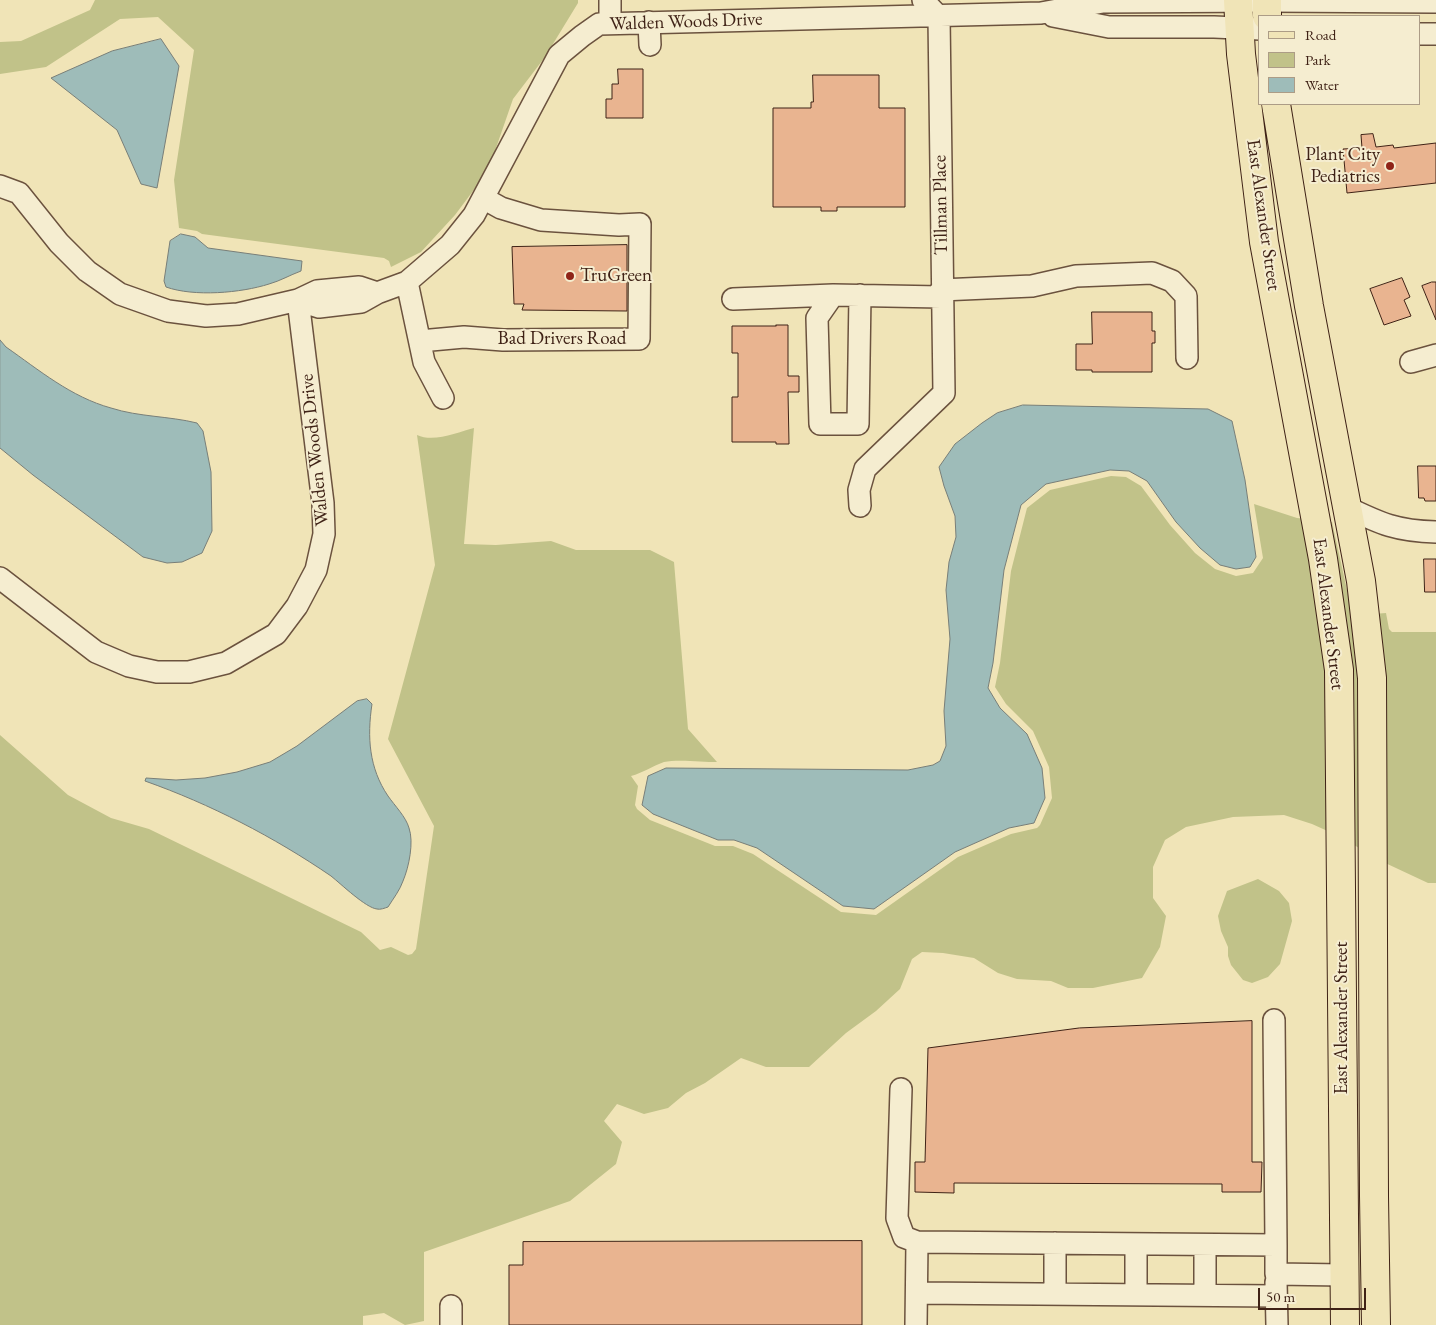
<!DOCTYPE html>
<html>
<head>
<meta charset="utf-8">
<style>
  body { margin:0 }
  #map { position:relative; width:1436px; height:1325px; overflow:hidden; background:#f0e4b7; font-family:"EB Garamond",serif }
  canvas { display:block }
  .legend { position:absolute; left:1258px; top:15px; width:162px; height:90px; box-sizing:border-box; background:#f5edd0; border:1px solid #ac9c86; margin:0; padding:6px 9px; list-style:none; font-size:15px; color:#3f2216 }
  .legend li { display:flex; align-items:center; gap:10px; height:25px }
  .legend b { width:25px; border:1px solid #ac9c86 }
  .scale { position:absolute; left:1258px; top:1288px; width:108px; height:22px; box-sizing:border-box; border:2px solid #3f2216; border-top:0; padding-left:6px; font-size:15px; line-height:18px; white-space:nowrap; color:#3f2216; -webkit-text-stroke:4px #f5edd0; paint-order:stroke }
</style>
</head>
<body>
<div id="map">
<canvas width="1436" height="1325"></canvas>
<ul class="legend">
<li><b style="height:6px;background:#f0e4b7"></b>Road</li>
<li><b style="height:14px;background:#c1c289"></b>Park</li>
<li><b style="height:14px;background:#9ebcb9"></b>Water</li>
</ul>
<div class="scale">50 m</div>
</div>
<script>
const c = document.querySelector('canvas').getContext('2d');
c.lineJoin = 'round';
function fill(path, color) {
  c.fillStyle = color;
  c.fill(path, 'evenodd');
}
function strokePath(path, color, width, dash) {
  c.strokeStyle = color;
  c.lineWidth = width;
  c.lineCap = dash ? 'butt' : 'round';
  c.setLineDash(dash || []);
  c.stroke(path);
}
function label(font, color, halo, rows, align = 'center') {
  c.font = font + ' "EB Garamond",serif';
  c.lineWidth = 4;
  c.setLineDash([]);
  c.textBaseline = 'middle';
  c.strokeStyle = halo;
  c.fillStyle = color;
  for (const [text, x, y, turn = 0] of rows) {
    c.save();
    c.translate(x, y);
    c.rotate((+turn || 0) * Math.PI / 180);
    c.textAlign = isNaN(turn) ? turn : align;
    if (halo) c.strokeText(text, 0, 0);
    c.fillText(text, 0, 0);
    c.restore();
  }
}
fill(new Path2D(`
  M95 0H578V3L545 57 513 99 488 171 455 215 421 252 391 267 389 261 384 258 202 234 197 231 179 228 174 180 194 50 158 17 120 19 46 67 0 74V42L21 41 90 10Z
  M474 428 464 544 496 545 551 541 576 550H650L674 562 688 729 717 762C703 762 677 759 664 762 652 766 643 773 631 776L638 786 635 805 637 809 650 820 715 846H733L753 854 841 912 876 915 958 857 1011 834 1037 828 1040 825 1052 798 1049 767 1033 731 1006 704 995 687 1000 663 1011 571 1027 508 1050 490 1111 476 1126 477 1141 486 1170 525 1195 553 1215 569 1236 576 1253 573 1263 558 1254 504 1297 518 1307 519 1331 671 1332 833 1312 824 1284 815 1233 817 1186 827 1165 840 1153 867V898L1166 916 1160 947 1142 978 1093 988H1068L1051 981 1017 979 998 973 974 958 943 953 922 952 912 959 900 989 876 1011 846 1033 809 1067H766L741 1058 705 1083 686 1093 668 1108 644 1114 617 1104 604 1121 622 1142 616 1164 570 1201 424 1252V1321L405 1325 384 1313 363 1316V1325H0V735L68 795 111 818 149 829 361 932 380 950 391 947 408 955 412 954 416 949 434 826 388 739 435 565 417 435C434 443 458 432 474 428Z
  M1324 521 1332 522 1352 613 1356 614 1364 851 1349 842Z
  M1386 613 1389 629 1392 632H1436V883H1428L1381 861 1373 614Z
  M1258 879 1279 891 1289 903 1292 921 1280 964 1268 977 1252 983 1243 980 1231 965 1228 956V947L1221 931 1218 916 1227 891Z`), '#c1c289');
const water = new Path2D(`
  M161 39 179 66 157 188 141 184 117 130 51 78 112 51Z
  M181 234 195 237 208 248 302 261 301 271C290 275 280 281 269 284 241 293 194 297 166 287L164 281 170 241Z
  M0 340 6 347C39 370 71 397 111 408 139 417 169 416 197 423L203 431 211 472 212 531 202 553 182 562 167 563 143 557 33 475 0 448Z
  M1023 405 1208 409 1232 421 1245 480 1256 557 1250 567 1236 569 1220 565 1200 548 1176 522 1147 481 1129 471 1110 470 1046 484 1021 505 1004 570 993 663 988 688 1000 708 1027 734 1042 768 1045 798 1034 823 1009 828 955 852 874 909 843 906 757 848 734 840H718L653 814 642 805 648 776 666 768 908 770 933 765 940 761 946 746 944 711 950 639 946 590 949 562 956 537 955 516 944 486 939 467 955 444 982 423 997 413Z
  M367 699 372 704C367 737 369 768 388 796 395 806 406 817 409 828 414 842 409 867 403 881 400 890 393 899 388 907 385 908 380 910 377 909 366 908 341 884 331 876 274 837 210 804 145 781L146 778 176 780 205 778 237 772 270 762 297 746 357 701Z`);
fill(water, '#9ebcb9');
strokePath(water, '#787e78', 1);
const building = new Path2D(`
  M618 69H643V118H606V99H612V84H618Z
  M813 75H879V108H905V207H837V211H821V207H773V108H811V102H813Z
  M1373 134 1376 147 1393 145 1394 148 1436 143V183L1347 193 1343 149 1362 148 1361 135Z
  M627 245V311L522 310 524 304H514L512 247Z
  M1402 278 1410 297 1404 300 1411 316 1384 325 1370 289Z
  M1432 282H1436V320L1422 286Z
  M1092 312H1152V331H1155V343H1152V372H1092V370H1076V344H1092Z
  M776 325H788V376H799V392H788L789 444H776V442H732V397H738V353H732V326H776Z
  M1418 466H1436V501H1425L1424 498H1419Z
  M1424 559H1436V592H1425Z
  M1252 1021V1162H1262L1261 1192H1222V1184L954 1183V1193L915 1192V1162H925L928 1048 1079 1028Z
  M862 1241V1325H509V1265H523V1242Z`);
fill(building, '#e9b490');
strokePath(building, '#3f2216', 1);
const minor = new Path2D(`
  M610 0V23
  M1053 16 1109 27H1214L1260 29
  M649 22 650 45
  M1420 34H1436
  M0 186 19 193 59 243 87 271 120 294 168 311 206 316 238 314 298 300 323 503 324 534 316 570 297 606 276 634 226 663 189 672H157L129 666 96 652 0 578
  M407 282 424 362 443 398
  M941 290 1032 286 1076 276 1152 273 1172 281 1186 296 1187 358
  M860 295 858 424H820L817 318 833 295 941 297
  M733 299 833 295
  M298 300 319 307 361 302 377 293 407 282 450 245 474 215 559 55 582 36 599 24 1041 13 1103 2 1267 1 1436 2
  M298 300 317 291 359 287 377 293
  M420 341 464 337 503 340 639 339 640 224 619 225 541 220 501 208 483 198
  M1411 362 1436 355
  M860 506 859 490 865 469 944 393 939 17 923 0
  M1346 507C1381 524 1397 531 1436 532
  M1274 1020 1276 1245
  M901 1089 897 1218 904 1237 917 1242
  M1055 1243V1294
  M1136 1244V1295
  M1205 1245V1295
  M1276 1282 1277 1325
  M917 1293 1276 1296
  M451 1325V1306
  M916 1325 917 1242 1276 1245V1274L1343 1275`);
const major = new Path2D(`
  M1238 0 1241 54 1264 242 1323 559 1339 670 1345 1325
  M1267 0V16
  M1276 104 1309 306 1361 581 1372 678 1374 1196 1376 1325`);
strokePath(minor, '#6b523e', 24);
strokePath(major, '#3f2216', 30);
strokePath(minor, '#f5edd0', 21);
strokePath(major, '#f0e4b7', 28);
for (const [x, y, r, color] of [
  [1390,166,5,"#8f2418"],
  [570,276,5,"#8f2418"]
]) {
  const dot = new Path2D();
  dot.arc(x, y, r, 0, 2 * Math.PI);
  c.fillStyle = color;
  c.fill(dot);
  strokePath(dot, '#f5edd0', 2);
}
label('19px', '#3f2216', '#f5edd0', [
  ["Walden Woods Drive",686,22,-2],
  ["Tillman Place",941,205,-91],
  ["East Alexander Street",1263,215,82],
  ["Bad Drivers Road",562,339],
  ["Walden Woods Drive",315,450,-96],
  ["East Alexander Street",1328,614,83],
  ["East Alexander Street",1342,1018,-90]
]);
label('19px', '#3f2216', '#f5edd0', [
  ["Plant City",1380,155],
  ["Pediatrics",1380,177],
  ["TruGreen",580,276,"left"]
], 'right');
</script>
</body>
</html>
